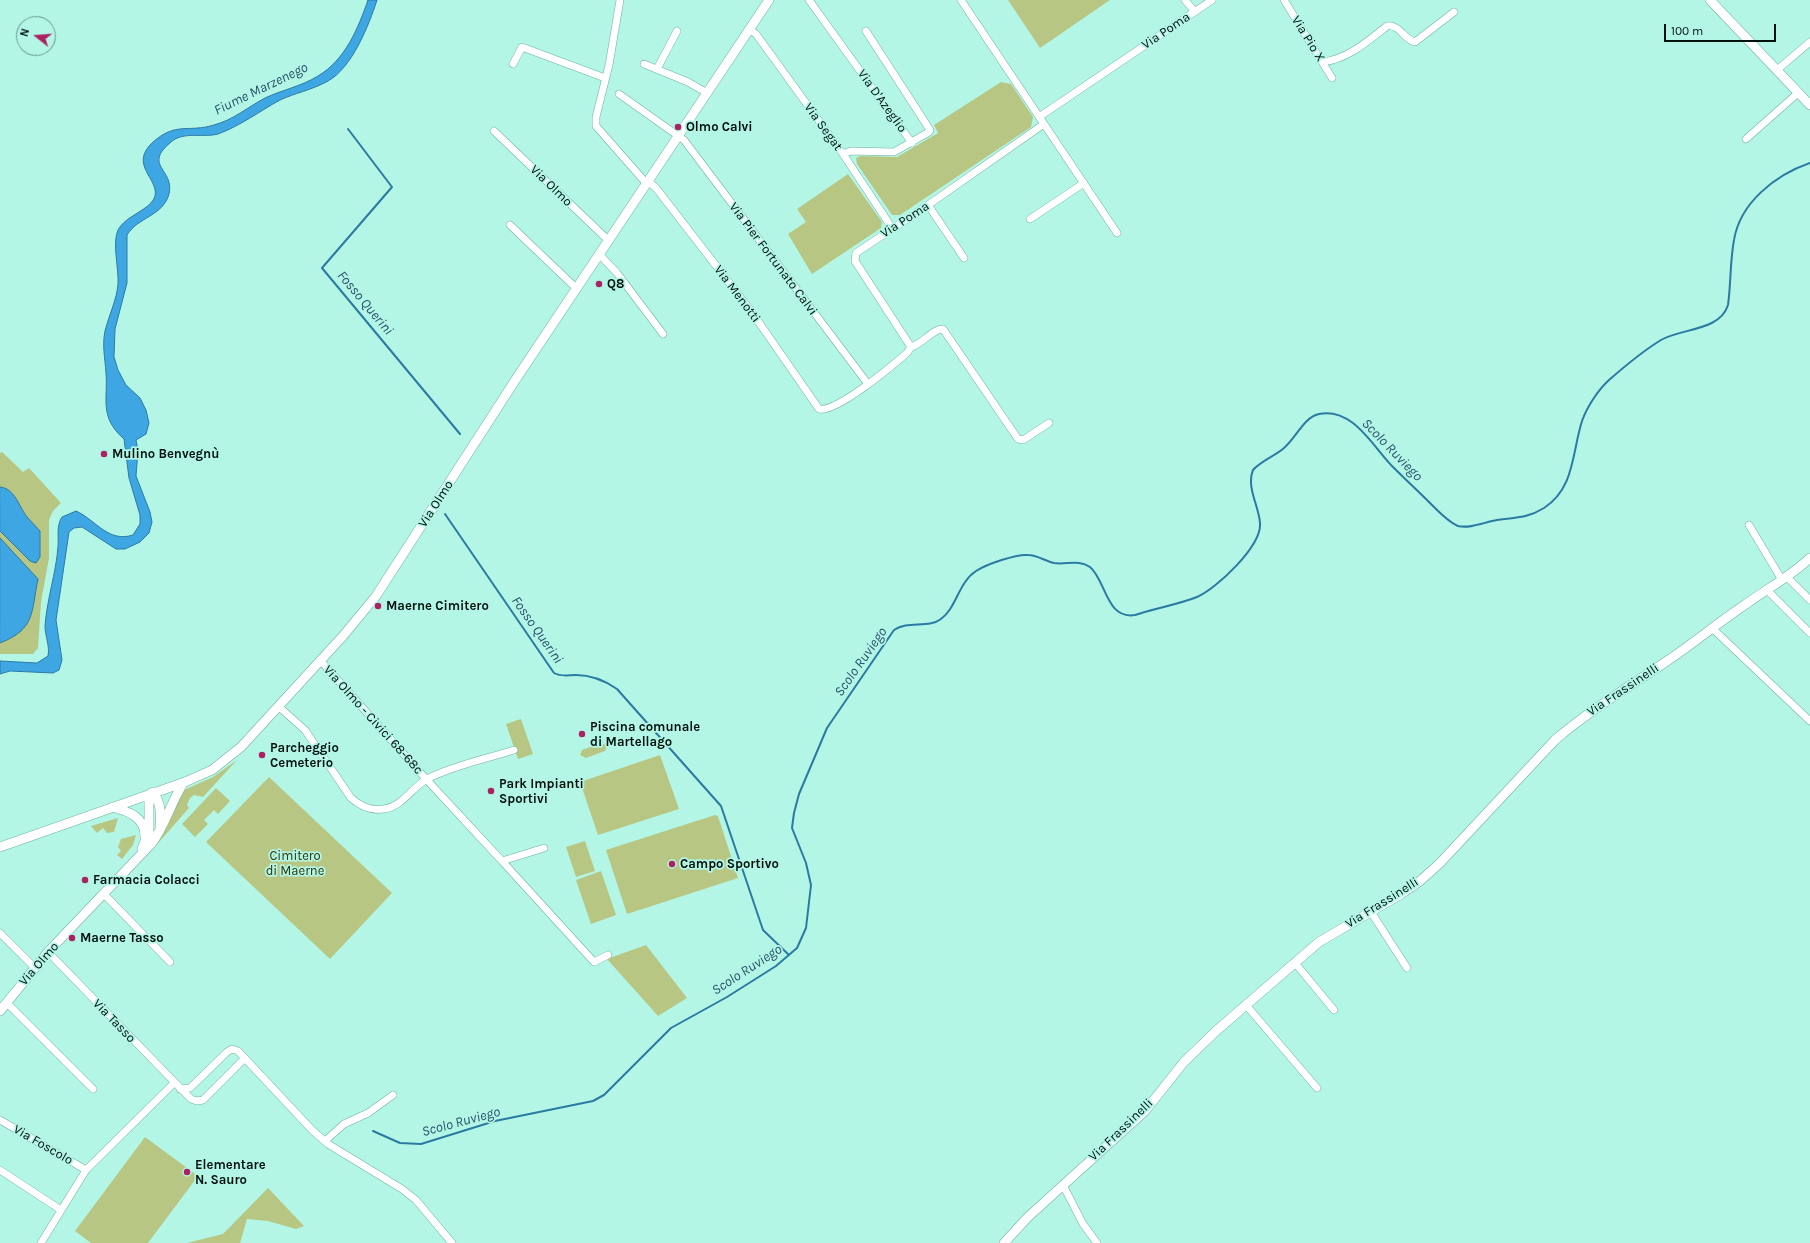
<!DOCTYPE html>
<html>
<head>
<meta charset="utf-8">
<style>
  body { margin:0 }
  #map { position:relative; width:1810px; height:1243px; overflow:hidden; background:#b3f6e6; font-family:Karla,sans-serif }
  canvas { display:block }
  .north { position:absolute; left:16px; top:16px; width:40px; height:40px; box-sizing:border-box; background:#b3f6e6; border:1px solid #6b9a8f; border-radius:50%; rotate:287deg; font-size:11px; font-weight:700; line-height:16px; text-align:center; color:#00110c }
  .north::after { content:''; display:block; margin:auto; width:14px; height:18px; background:#ac2162; clip-path:polygon(50% 0,100% 100%,50% 72%,0 100%) }
  .scale { position:absolute; left:1664px; top:24px; width:112px; height:18px; box-sizing:border-box; border:2px solid #00110c; border-top:0; padding-left:5px; font-size:12px; line-height:14px; white-space:nowrap; color:#00110c; -webkit-text-stroke:3px #b3f6e6; paint-order:stroke }
</style>
</head>
<body>
<div id="map">
<canvas width="1810" height="1243"></canvas>
<div class="north">N</div>
<div class="scale">100 m</div>
</div>
<script>
const c = document.querySelector('canvas').getContext('2d');
c.lineJoin = 'round';
function fill(path, color) {
  c.fillStyle = color;
  c.fill(path, 'evenodd');
}
function strokePath(path, color, width, dash) {
  c.strokeStyle = color;
  c.lineWidth = width;
  c.lineCap = dash ? 'butt' : 'round';
  c.setLineDash(dash || []);
  c.stroke(path);
}
function label(font, color, halo, rows, align = 'center') {
  c.font = font + ' Karla,sans-serif';
  c.lineWidth = 3.5;
  c.setLineDash([]);
  c.textBaseline = 'middle';
  c.strokeStyle = halo;
  c.fillStyle = color;
  for (const [text, x, y, turn = 0] of rows) {
    c.save();
    c.translate(x, y);
    c.rotate((+turn || 0) * Math.PI / 180);
    c.textAlign = isNaN(turn) ? turn : align;
    if (halo) c.strokeText(text, 0, 0);
    c.fillText(text, 0, 0);
    c.restore();
  }
}
fill(new Path2D(`
  M1008 0H1110L1040 48Z
  M1001 82 1011 84 1033 117 1031 127 900 215H892L857 164 856 158 860 156 897 157 938 133 934 125Z
  M848 174 882 222 881 228 812 274 788 234 806 222 797 209Z
  M2 452 23 472 29 468 61 503 53 511 49 520V558L41 602 38 648 33 654H0V453Z
  M521 719 533 754 518 759 506 724Z
  M602 743 607 746 605 751 586 758 580 755 582 750Z
  M660 755 679 809 598 835 580 782Z
  M237 760 203 797 194 795 190 798 187 805 189 808 153 849 167 827 182 791 213 777Z
  M269 777 392 893 330 959 206 842Z
  M216 788 230 801 218 814 214 810 204 820 208 824 195 837 182 824Z
  M715 815 718 816 738 878 627 914 606 850Z
  M118 818 114 832 107 833 103 828 97 833 91 826Z
  M136 835 133 845 122 859 117 855 121 851 118 847 121 839Z
  M585 841 595 871 576 877 566 847Z
  M601 871 616 915 591 924 576 880Z
  M646 945 687 998 658 1016 607 959Z
  M145 1137 198 1176 148 1243H91L75 1231Z
  M268 1188 304 1226 296 1229 268 1221 247 1219 240 1243H187L223 1234Z`), '#b8c683');
const water = new Path2D(`
  M368 0H377C369 25 352 68 328 81 312 90 295 93 280 100 260 111 240 126 218 134 204 138 183 131 171 142 142 166 175 169 169 194 163 216 138 217 127 235V283L115 329 114 357 118 370 126 385 140 398 146 410 149 423 146 434 136 440 138 450 136 476 150 512 152 522 149 533 140 542 125 549H116L82 527 74 528 69 532 56 620 62 660 59 670 53 673 10 671 0 674V661L37 663 48 656C50 646 45 636 45 626 47 599 56 573 58 547 59 537 56 526 62 517L76 511C96 520 108 543 133 535L140 524V515L129 478 124 439C99 417 108 400 106 373 105 358 102 345 105 331 109 315 117 299 118 284 119 269 112 243 118 230 126 215 151 210 155 196 159 179 129 165 152 143 176 121 188 133 214 125 233 120 248 107 265 98 282 90 302 86 318 76 345 60 358 29 368 0Z
  M0 487C15 488 19 507 27 517 31 522 36 526 40 531V557L36 563 30 561 0 531Z
  M0 538 38 579C31 612 36 629 0 643Z`);
fill(water, '#3ea7e3');
strokePath(water, '#2b7aa2', 1);
strokePath(new Path2D(`
  M348 129 392 187 322 268 460 434
  M445 514 554 673C561 677 568 675 576 675 592 675 604 680 617 689L721 806 763 930 789 955
  M373 1131 400 1143 421 1144 495 1121 593 1101 604 1095 671 1028 727 997 776 966 797 948 806 928 811 885 806 863 792 828 794 813 799 794 827 728 894 630C908 620 928 629 941 619 957 607 958 583 976 571 987 564 1016 554 1028 555 1037 555 1045 561 1054 563 1066 565 1079 559 1090 567 1106 580 1106 620 1135 615 1155 608 1177 605 1197 597 1216 589 1262 546 1260 523 1259 506 1246 487 1253 470 1261 461 1275 456 1284 448 1296 438 1304 417 1319 414 1353 407 1373 447 1393 467 1405 479 1418 491 1430 503 1438 511 1448 522 1458 526 1470 529 1485 522 1497 520 1516 517 1526 519 1544 508 1575 488 1572 452 1582 421 1587 407 1598 390 1609 380 1625 366 1643 351 1661 340 1682 328 1720 331 1728 305 1731 283 1730 261 1734 240 1740 203 1775 175 1810 163`), '#2b7aa2', 2);
const minor = new Path2D(`
  M620 0 609 65 596 117V126L646 183
  M809 0 912 143
  M961 0 1117 233
  M1185 0 1195 12
  M1284 0 1332 78
  M749 29 756 34 843 154 892 228
  M1323 62C1348 59 1368 41 1387 26 1400 24 1404 40 1415 42L1454 12
  M513 64 522 47 605 78
  M644 64 688 82 707 93
  M657 69 677 31
  M1777 70 1810 42
  M619 94 684 140 868 384
  M1039 117 1212 0
  M494 131 608 240
  M1746 139 1798 93
  M843 154 851 151 894 152 929 132 930 130 866 31
  M648 181 656 188 751 311 819 409C836 413 892 366 907 353L911 347
  M928 205 964 258
  M1030 219 1084 183
  M510 225 576 288
  M599 254 617 273 663 334
  M911 347 855 261 856 253 928 205 1044 124
  M911 347C923 344 932 329 943 329L1018 439 1023 440 1049 423
  M1749 525 1782 580
  M1787 577 1810 600
  M1767 590 1810 633
  M1712 628 1810 721
  M320 660 426 779 502 861 544 848
  M278 706 305 730 351 798C360 806 371 811 384 809 404 806 412 786 429 778 455 765 486 759 514 750
  M502 861 594 962 608 955
  M103 893 170 962
  M1371 912 1407 968
  M0 933 35 968
  M48 952 191 1099 197 1101 203 1100 245 1058
  M1295 963 1334 1010
  M7 1003 93 1089
  M1246 1005 1317 1088
  M180 1089 190 1088 227 1052 232 1049 238 1051 313 1131 328 1144 402 1189 416 1200 452 1243
  M0 1120 86 1170
  M325 1141 344 1124 368 1113 393 1095
  M0 1170 61 1210
  M1063 1185 1083 1224 1097 1243
  M41 1243 86 1170 174 1083`);
const tertiary = new Path2D(`
  M1710 0 1810 105
  M153 792C161 803 161 814 160 827
  M112 807C128 811 146 817 145 838
  M0 847 185 782 212 770 241 747 343 636 376 596 516 379 769 0
  M142 849 149 831V801L151 793
  M0 1011 48 952 151 844C166 825 171 801 184 782
  M1004 1243 1028 1217 1145 1111 1184 1062 1216 1031 1319 942 1401 894 1420 881 1440 863 1555 740C1590 710 1629 687 1667 661 1694 643 1719 622 1746 604 1767 589 1791 576 1810 558`);
strokePath(minor, '#6fb0a1', 8);
strokePath(tertiary, '#6fb0a1', 10);
strokePath(minor, '#fff', 7);
strokePath(tertiary, '#fff', 9);
for (const [x, y, r, color] of [
  [678,127,4,"#ac2162"],
  [599,284,4,"#ac2162"],
  [104,454,4,"#ac2162"],
  [378,606,4,"#ac2162"],
  [582,734,4,"#ac2162"],
  [262,755,4,"#ac2162"],
  [491,791,4,"#ac2162"],
  [672,864,4,"#ac2162"],
  [85,880,4,"#ac2162"],
  [72,938,4,"#ac2162"],
  [187,1172,4,"#ac2162"]
]) {
  const dot = new Path2D();
  dot.arc(x, y, r, 0, 2 * Math.PI);
  c.fillStyle = color;
  c.fill(dot);
  strokePath(dot, '#b3f6e6', 1.5);
}
label('13px', '#00110c', '#b3f6e6', [
  ["Via Poma",1166,31,-34],
  ["Via Pio X",1308,39,58],
  ["Via D'Azeglio",882,101,54],
  ["Via Segat",823,127,54],
  ["Via Olmo",551,186,44],
  ["Via Poma",905,220,-33],
  ["Via Pier Fortunato Calvi",773,259,53],
  ["Via Menotti",737,294,53],
  ["Via Olmo",436,504,-57],
  ["Via Frassinelli",1623,690,-34],
  ["Via Olmo - Civici 68-68c",373,720,48],
  ["Via Frassinelli",1382,903,-32],
  ["Via Olmo",39,964,-49],
  ["Via Tasso",114,1021,46],
  ["Via Frassinelli",1121,1130,-44],
  ["Via Foscolo",43,1145,30]
]);
label('bold 13px', '#00110c', '#b3f6e6', [
  ["Olmo Calvi",686,127],
  ["Q8",607,284],
  ["Mulino Benvegnù",112,454],
  ["Maerne Cimitero",386,606],
  ["Piscina comunale",590,727],
  ["di Martellago",590,742],
  ["Parcheggio",270,748],
  ["Cemeterio",270,763],
  ["Park Impianti",499,784],
  ["Sportivi",499,799],
  ["Campo Sportivo",680,864],
  ["Farmacia Colacci",93,880],
  ["Maerne Tasso",80,938],
  ["Elementare",195,1165],
  ["N. Sauro",195,1180]
], 'left');
label('13px', '#2d3408', '#b3f6e6', [
  ["Cimitero",295,856],
  ["di Maerne",295,871]
]);
label('italic 14px', '#29526c', '#b3f6e6', [
  ["Fiume Marzenego",261,89,-26],
  ["Fosso Querini",365,303,50],
  ["Scolo Ruviego",1392,450,46],
  ["Fosso Querini",537,630,55],
  ["Scolo Ruviego",861,662,-55],
  ["Scolo Ruviego",747,970,-33],
  ["Scolo Ruviego",461,1122,-15]
]);
</script>
</body>
</html>
